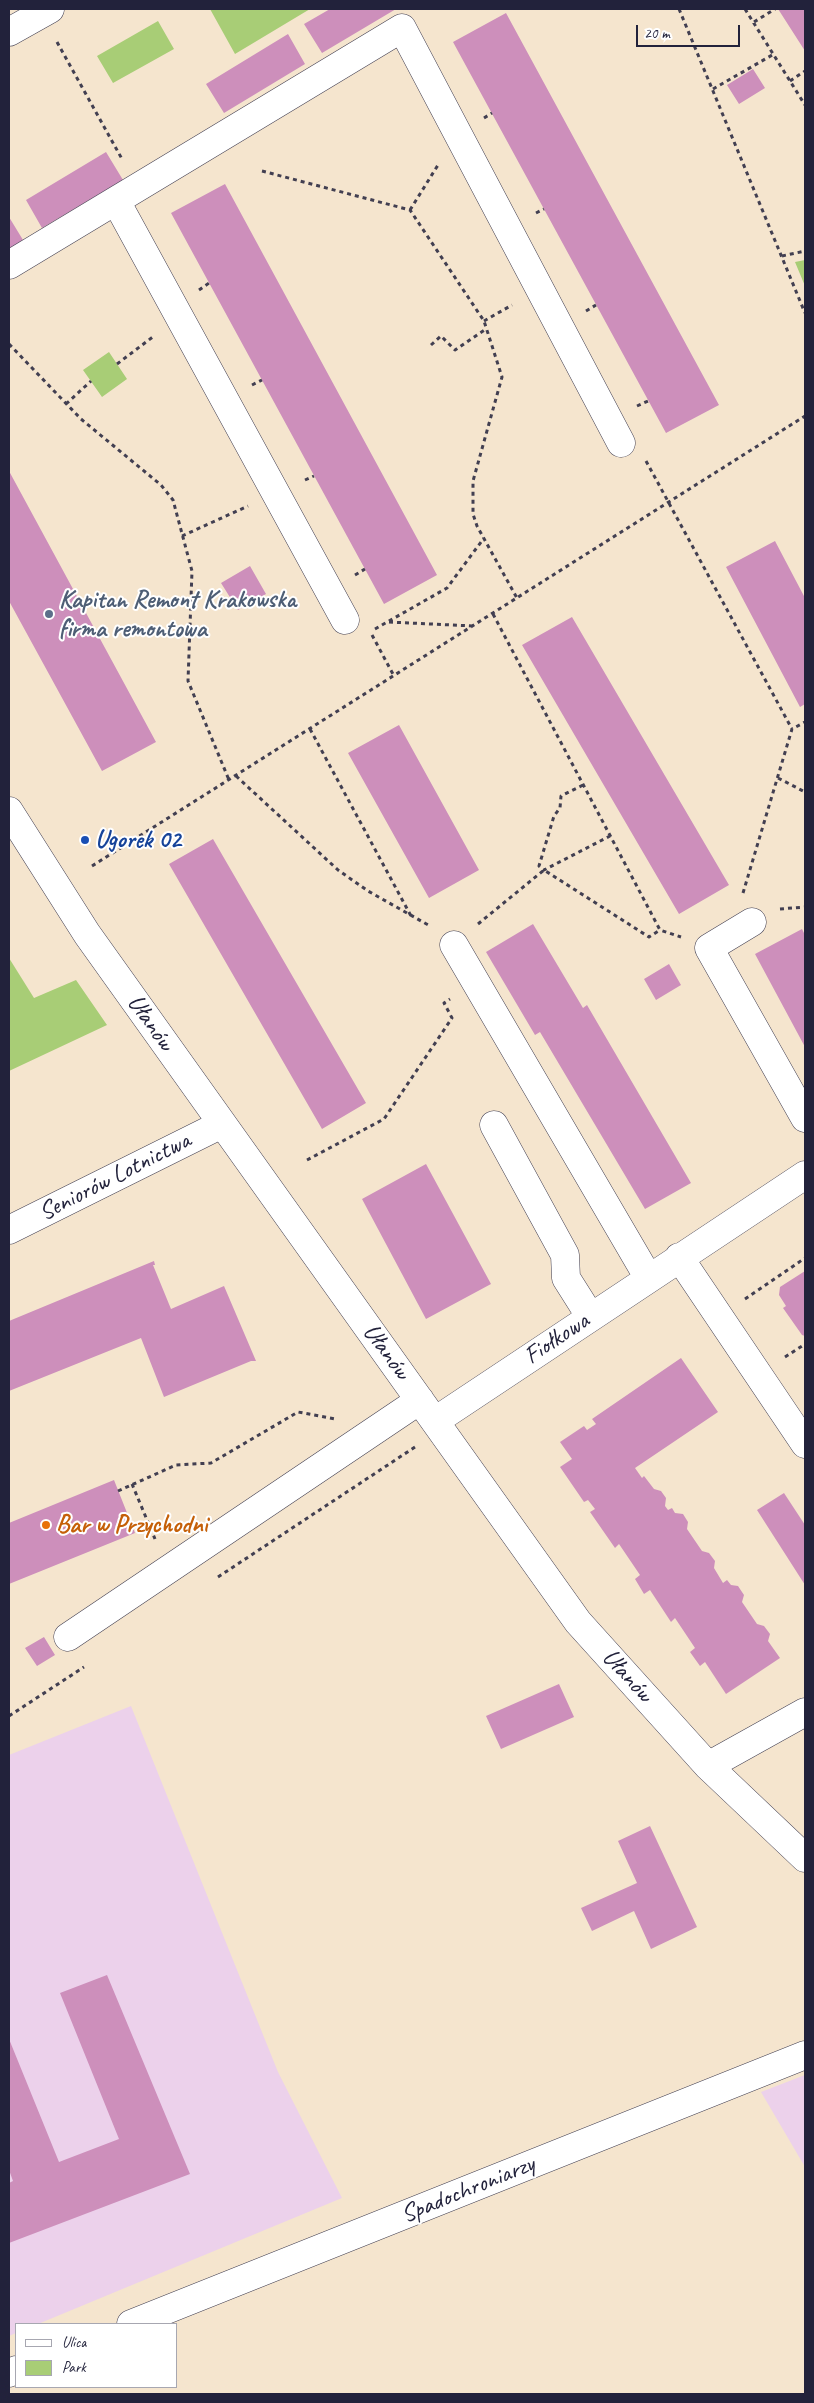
<!DOCTYPE html>
<html>
<head>
<meta charset="utf-8">
<style>
  body { margin:0 }
  #map { position:relative; width:814px; height:2403px; overflow:hidden; background:#f5e5ce; font-family:Caveat,sans-serif }
  canvas { display:block }
  .frame { position:absolute; inset:0; border:10px solid #22223b; pointer-events:none }
  .legend { position:absolute; left:15px; top:2323px; width:162px; height:65px; box-sizing:border-box; background:#fff; border:1px solid #a7a7b1; margin:0; padding:6px 9px; list-style:none; font-size:15px; color:#22223b }
  .legend li { display:flex; align-items:center; gap:10px; height:25px }
  .legend b { width:25px; border:1px solid #a7a7b1 }
  .scale { position:absolute; left:636px; top:25px; width:104px; height:22px; box-sizing:border-box; border:2px solid #22223b; border-top:0; padding-left:6px; font-size:15px; line-height:18px; white-space:nowrap; color:#22223b; -webkit-text-stroke:4px #fff; paint-order:stroke }
</style>
</head>
<body>
<div id="map">
<canvas width="814" height="2403"></canvas>
<div class="frame"></div>
<ul class="legend">
<li><b style="height:6px;background:#fff"></b>Ulica</li>
<li><b style="height:14px;background:#a8cd76"></b>Park</li>
</ul>
<div class="scale">20 m</div>
</div>
<script>
const c = document.querySelector('canvas').getContext('2d');
c.lineJoin = 'round';
function fill(path, color) {
  c.fillStyle = color;
  c.fill(path, 'evenodd');
}
function strokePath(path, color, width, dash) {
  c.strokeStyle = color;
  c.lineWidth = width;
  c.lineCap = dash ? 'butt' : 'round';
  c.setLineDash(dash || []);
  c.stroke(path);
}
function label(font, color, halo, rows, align = 'center') {
  c.font = font + ' Caveat,sans-serif';
  c.lineWidth = 4;
  c.setLineDash([]);
  c.textBaseline = 'middle';
  c.strokeStyle = halo;
  c.fillStyle = color;
  for (const [text, x, y, turn = 0] of rows) {
    c.save();
    c.translate(x, y);
    c.rotate((+turn || 0) * Math.PI / 180);
    c.textAlign = isNaN(turn) ? turn : align;
    if (halo) c.strokeText(text, 0, 0);
    c.fillText(text, 0, 0);
    c.restore();
  }
}
fill(new Path2D(`
  M131 1706 278 2072 342 2198 38 2324H16V2333L9 2336V1755Z
  M805 2075V2167L761 2092Z`), '#ecd1eb');
fill(new Path2D(`
  M210 9H310L235 54Z
  M158 21 174 49 113 83 97 56Z
  M805 260V286L795 262Z
  M109 352 127 379 102 397 83 370Z
  M9 958 34 998 76 980 107 1025 9 1071Z`), '#a8cd76');
fill(new Path2D(`
  M330 9H396L322 53 304 24Z
  M778 9H805V51L780 12Z
  M506 13 719 405 666 433 453 42Z
  M288 34 305 64 224 113 206 84Z
  M753 69 765 88 739 104 727 85Z
  M106 152 123 180 42 228 26 200Z
  M225 184 437 575 384 604 171 213Z
  M9 217 23 240 9 249Z
  M9 471 156 742 102 771 9 601Z
  M775 541 805 598V704L800 707 726 567Z
  M250 566 266 594 238 610 221 583Z
  M572 617 729 885 679 914 522 645Z
  M399 725 479 870 429 898 348 753Z
  M213 839 366 1103 322 1129 169 864Z
  M533 924 583 1008 587 1005 691 1183 645 1209 540 1032 535 1035 486 952Z
  M802 929 805 935V1047L755 954Z
  M669 964 681 985 656 1000 644 979Z
  M426 1164 491 1284 426 1319 362 1199Z
  M154 1261 155 1265H153L171 1309 224 1286 256 1361H251L164 1397 141 1338 9 1391V1321Z
  M805 1271V1336L802 1335 783 1308 786 1306 779 1295 780 1287Z
  M681 1358 718 1412 635 1468 642 1478 644 1476 654 1489 661 1491 666 1498 665 1506 668 1510 672 1508 675 1513 683 1514 688 1522 687 1529 702 1551 709 1553 715 1561 714 1568 723 1583 727 1580 731 1585 738 1586 744 1595 742 1602 757 1624 764 1626 770 1634 768 1641 780 1658 726 1694 705 1662 700 1666 690 1652 695 1648 675 1618 671 1622 650 1590 644 1594 635 1579 640 1575 619 1544 615 1548 590 1512 595 1509 588 1500 584 1502 560 1467 572 1459 560 1442 584 1426 587 1430 596 1424 592 1419Z
  M114 1480 135 1533 9 1584V1523Z
  M784 1493 805 1525V1585L757 1510Z
  M44 1637 55 1655 37 1666 25 1648Z
  M559 1684 574 1717 501 1749 486 1716Z
  M650 1826 697 1927 651 1949 634 1911 592 1931 581 1908 637 1883 618 1841Z
  M107 1975 190 2174 9 2243V2183L13 2181 9 2170V2039L59 2162 119 2139 60 1993Z`), '#cd8fbb');
const minor = new Path2D(`
  M9 32 50 9
  M116 201 345 620
  M9 265 402 28 621 443
  M9 811 87 934 578 1622 708 1766 805 1858
  M752 922 709 948 805 1118
  M454 945 648 1277
  M494 1125 565 1255 566 1278 590 1316
  M9 1230 222 1124
  M679 1257 805 1444
  M435 1421 805 1175
  M68 1637 420 1400
  M708 1766 805 1712
  M131 2324 805 2055
  M9 2373 16 2370`);
strokePath(minor, '#423f51', 29);
strokePath(new Path2D(`
  M679 9 805 313
  M745 9 805 105
  M754 22 775 9
  M57 42 122 159
  M790 81 805 71
  M713 89 774 54
  M484 118 492 113
  M262 171 410 210 484 321 502 377 473 481V514L477 526 517 598
  M410 210 438 165
  M536 213 544 209
  M782 256 805 251
  M199 290 209 283
  M586 311 596 305
  M484 321 512 305
  M9 344 81 419 161 485 173 500 192 571 188 681 229 780
  M431 345 441 336 455 350 486 329
  M117 364 154 336
  M252 385 262 380
  M66 404 91 381
  M637 406 648 401
  M646 461 792 729
  M305 480 314 476
  M182 536 248 506
  M355 575 365 569
  M493 614 660 930 681 937
  M389 622 473 626
  M375 629 447 588 484 538
  M372 635 394 676
  M310 729 411 916
  M236 776 338 870 368 891 430 926
  M778 778 805 792
  M583 785 561 796 560 808 554 816 539 866 544 870 610 836
  M92 866 805 416
  M743 893 792 729 805 722
  M780 909 805 907
  M478 924 544 870 649 937 660 930
  M307 1160 384 1119 452 1018 444 1003 450 999
  M745 1299 805 1258
  M785 1357 802 1346
  M132 1484 155 1539
  M118 1491 176 1465 211 1463 298 1412 335 1419
  M218 1577 415 1447
  M9 1716 84 1667`), '#423f51', 3, [4, 4]);
strokePath(minor, '#fff', 28);
for (const [x, y, r, color] of [
  [49,614,5,"#5c6f8a"],
  [85,840,5,"#1a4fb4"],
  [46,1525,5,"#e8710a"]
]) {
  const dot = new Path2D();
  dot.arc(x, y, r, 0, 2 * Math.PI);
  c.fillStyle = color;
  c.fill(dot);
  strokePath(dot, '#fff', 2);
}
label('bold 25px', '#4e5e75', '#fff', [
  ["Kapitan Remont Krakowska",59,600],
  ["firma remontowa",59,629]
], 'left');
label('bold 25px', '#164399', '#fff', [
  ["Ugorek 02",95,840]
], 'left');
label('25px', '#22223b', '#fff', [
  ["Ułanów",150,1023,55],
  ["Seniorów Lotnictwa",115,1177,-27],
  ["Fiołkowa",557,1339,-34],
  ["Ułanów",386,1352,54],
  ["Ułanów",627,1676,48],
  ["Spadochroniarzy",468,2190,-22]
]);
label('bold 25px', '#c56008', '#fff', [
  ["Bar w Przychodni",56,1525]
], 'left');
</script>
</body>
</html>
